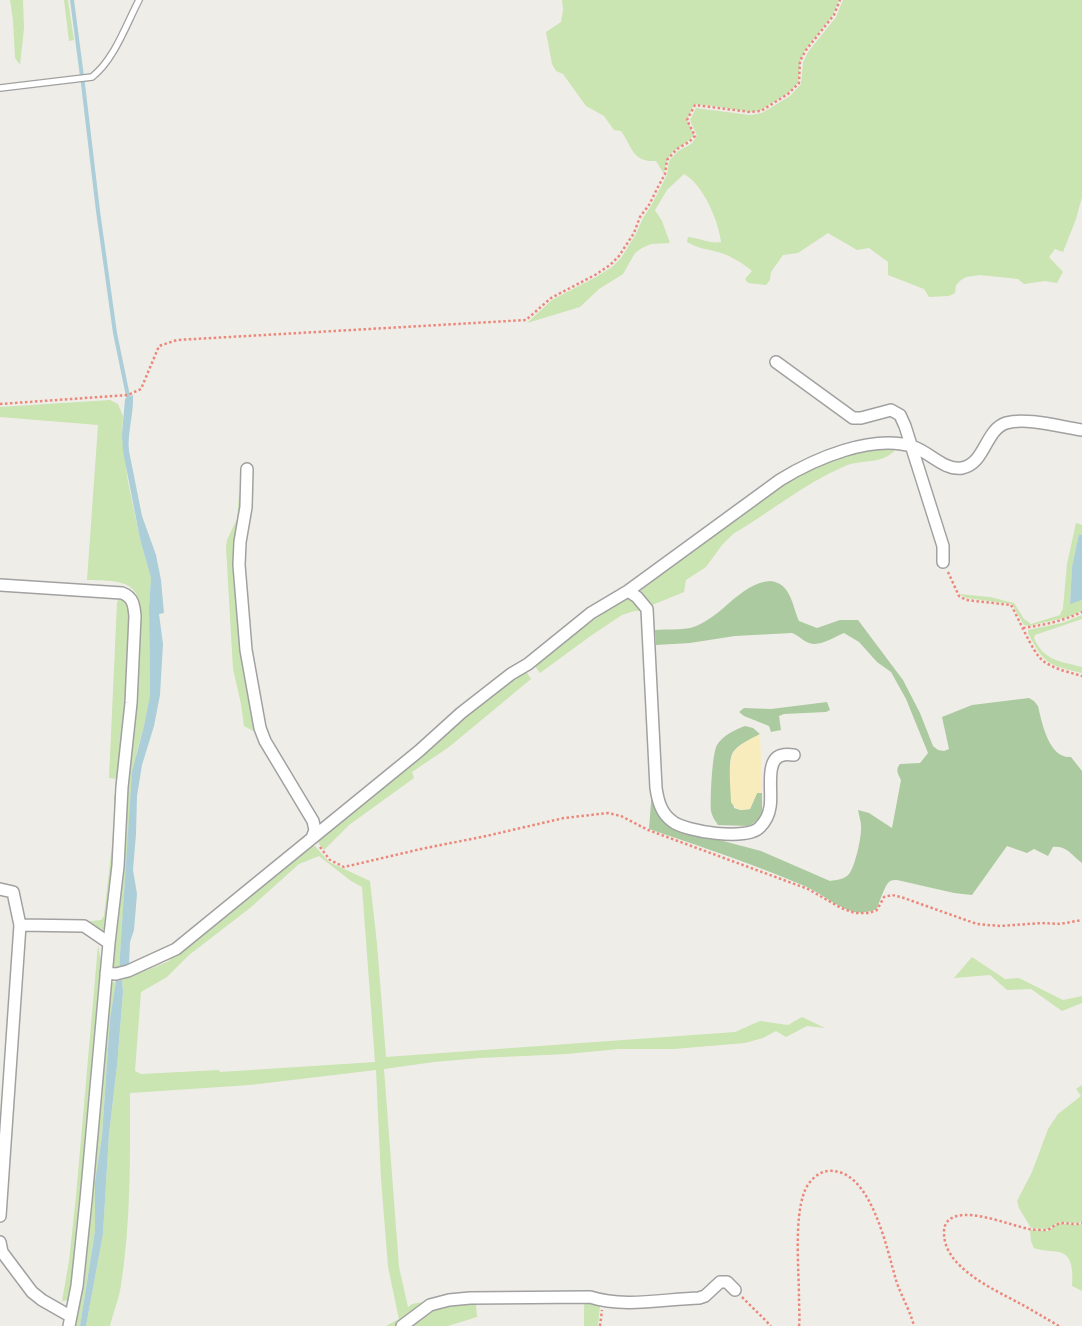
<!DOCTYPE html>
<html>
<head>
<meta charset="utf-8">
<style>
  body { margin:0 }
  canvas { display:block; background:#efede7 }
</style>
</head>
<body>
<canvas width="1082" height="1326"></canvas>
<script>
const c = document.querySelector('canvas').getContext('2d');
c.lineJoin = 'round';
function fill(path, color) {
  c.fillStyle = color;
  c.fill(path, 'evenodd');
}
function strokePath(path, color, width, dash) {
  c.strokeStyle = color;
  c.lineWidth = width;
  c.lineCap = dash ? 'butt' : 'round';
  c.setLineDash(dash || []);
  c.stroke(path);
}
fill(new Path2D(`
  M10 0H23L24 28 20 65 15 58 13 20Z
  M64 0H68L74 40 69 41Z
  M562 0H839L833 15 805 50 800 61 798 83 788 93 761 110 750 112 713 106 694 104 687 120 694 135C678 153 668 145 664 174L656 161C632 162 633 148 621 131L614 130 604 116 586 106 563 74 556 71 552 64 546 32 561 22 563 10Z
  M843 0H1082V197L1076 219 1063 252 1055 249 1049 257 1063 272 1057 283 1045 281 1024 284 1018 279 980 275 966 277 961 280 956 285 955 293 949 296 929 297 924 289 888 275V262L869 248 857 250 828 233 798 253 783 255 771 272 770 280 766 285 748 283 745 279 752 271C744 264 731 256 721 253 709 249 698 249 687 242L688 237C699 238 711 244 721 242 719 222 703 184 684 174L667 190 655 210 662 221 670 243 651 244 642 248 635 253 623 274 599 289 580 307 527 323 552 300 596 277 612 267 621 258 636 234 643 218 651 206 667 175 669 161 678 151 691 144 697 136 690 120 696 108 750 115 762 113 790 96 801 84 803 62 808 52 836 17Z
  M110 400 118 404 123 416 122 434 128 482 140 539 151 578 149 607 150 695 144 726 137 751 128 839 119 970H116L112 963 139 624C139 615 140 604 137 596 131 578 102 581 87 580L98 425 0 417V407Z
  M884 449H896C882 466 861 458 843 467 804 484 770 512 733 534L722 545 706 567 686 580 684 592 652 605 641 593V588L706 538 794 476 816 465 849 454Z
  M239 495H244L237 547 257 733 244 726 241 704 233 669 226 547 227 540 237 519Z
  M1076 523 1082 525V535L1079 534 1072 567 1070 603 1082 600V611L1068 617 1029 626 1024 625 1012 604 966 598 959 594 990 597 1014 603 1024 619 1031 624 1060 615 1063 608 1067 564Z
  M119 598 126 600 132 612 122 753 119 776 117 779 109 778 117 603Z
  M628 599 636 601 645 611H634L622 615 592 635 540 673 534 665 603 613 619 602Z
  M1082 615V619L1035 635 1034 638C1044 661 1060 661 1082 667V673C1048 665 1044 664 1028 633V630L1062 623Z
  M525 670 531 679 449 747 412 772 414 778 349 825 324 850 319 844 318 839 466 713Z
  M114 795 119 798 107 925 101 932 83 922 101 920 104 916 114 827Z
  M315 846 329 862 370 881 377 944 386 1057 735 1032 760 1021 788 1025 802 1017 825 1028 807 1026 786 1037 776 1031 763 1038 745 1043 674 1049H619L567 1054 480 1058 434 1062 384 1069 399 1267 408 1307 412 1304 445 1298 396 1326H386L399 1319 388 1267 381 1179 376 1070 250 1085 130 1093C130 1157 131 1222 121 1285 119 1299 113 1313 110 1326H86L103 1234 109 1134 117 1066 123 992 122 980 167 962 186 948 309 847ZM319 856 351 881 362 887 375 1062 220 1072 219 1070 141 1074 135 1071 141 992 167 977 189 955 250 908 299 864Z
  M98 945 101 963 76 1263 69 1300 62 1301 69 1261 76 1196Z
  M972 957 1005 979 1019 978 1063 1000 1082 996V1003L1062 1011 1031 989 1007 990 990 975 954 978Z
  M116 981 110 1019 102 1136 95 1182V1231L80 1326H74L110 984Z
  M1082 1085V1222C1066 1226 1064 1216 1048 1229L1031 1228 1019 1208 1017 1201 1032 1172 1048 1129 1058 1114 1081 1096 1076 1089Z
  M1058 1223 1076 1225 1082 1224V1291L1072 1286C1073 1275 1073 1257 1062 1253 1055 1250 1044 1252 1034 1248L1031 1241 1030 1230 1048 1231Z
  M584 1300 600 1306 598 1326H584Z
  M476 1304 477 1317 448 1326H410L429 1311 454 1306Z`), '#cae4b2');
fill(new Path2D(`
  M770 581C791 583 792 605 799 621L817 628 840 620H858L903 680 920 713 933 746 938 750 944 751 949 749 942 717 972 705 1029 698 1034 701 1038 706C1042 723 1049 759 1071 757L1082 771V863C1072 856 1067 845 1053 847L1048 856 1034 849 1027 853 1007 846 972 895 954 893 897 880C894 880 891 880 889 882 885 885 879 903 877 909 870 912 862 913 854 912 837 907 823 895 807 887 756 865 702 847 649 829L652 789 658 814 670 827 761 851 830 881C837 880 845 879 849 874 855 867 862 836 861 826 861 821 859 816 858 810L869 813 892 828 901 780C898 774 895 770 900 764L920 763 928 753 906 699 891 672 877 662 859 642 844 633C834 637 820 647 809 643 803 641 798 635 792 633L735 636 690 643 656 645 655 630C667 629 680 630 690 628 721 620 739 583 770 581Z
  M827 702 830 710 826 712 784 714 779 716 781 730 771 732 769 726 744 716 739 712 744 708 771 709Z
  M745 726 753 728 760 734C751 739 739 744 733 752 726 764 733 794 734 808L740 810 750 809 757 793H762V812L761 818 749 826 718 825C715 821 712 816 711 811 710 801 712 753 717 745 722 736 736 729 745 726Z`), '#accaa0');
fill(new Path2D(`
  M760 734 762 793H757L750 809C741 810 736 811 731 802 731 790 727 763 734 752 739 744 751 739 760 734Z`), '#f8ecbc');
fill(new Path2D(`
  M133 395C134 414 127 433 129 451L142 516 156 555 161 580 164 613 159 614 163 644 160 695 154 726 142 765 137 796 136 834 133 870 137 894 134 930 130 942 129 965 119 970 132 772 144 726 150 695 149 607 151 578 140 539 123 451 122 434 125 399Z
  M1079 534 1082 535V600L1070 604 1072 567Z
  M122 980 123 992 117 1066 109 1134 103 1234 86 1326H80L95 1231V1182L102 1136 110 1019 116 981Z`), '#acced8');
strokePath(new Path2D(`
  M72 0 83 84 98 211 115 333 129 401`), '#acced8', 4);
const service = new Path2D(`
  M0 88 92 77C114 60 126 25 139 0`);
const minor = new Path2D(`
  M776 362 853 418H861L891 410 900 415 905 426 943 546V562
  M247 469 246 507 240 542 239 565 246 650 260 728 265 741 313 821 315 830 312 838
  M0 585 122 593C133 597 134 605 135 616L131 703 122 787 118 866 109 943 86 1200 77 1286 69 1326
  M628 591 637 597 647 609 656 788C658 801 661 813 672 821 685 832 748 841 760 827 765 822 769 814 770 807 773 793 764 758 783 755 786 754 791 755 794 755
  M0 889 13 892 20 925 0 1216
  M20 925 84 926 109 943
  M106 973 116 974 128 971 176 949 419 751 461 713 511 674 528 664 591 613 628 591 780 480C814 459 873 433 914 447 929 452 945 471 962 468 985 464 985 430 1006 423 1026 417 1061 427 1082 430
  M0 1242 2 1252 32 1292 42 1300 70 1316
  M402 1326 430 1305 449 1300 470 1298 590 1297C624 1308 664 1299 699 1298L705 1296 720 1282H727L735 1290`);
strokePath(service, '#a1a1a1', 8);
strokePath(minor, '#a1a1a1', 14);
strokePath(new Path2D(`
  M0 404 128 395 141 389 159 346 177 340 526 320 551 298 595 275 610 265 619 256 634 233 640 217 649 205 658 187 665 174 667 160 677 149 689 142 695 136 687 120 695 105 750 112 761 111 788 94 799 83 800 61 806 50 834 15 840 0
  M948 572 959 596 966 600 1011 605C1019 619 1032 651 1042 660 1053 669 1069 672 1082 676
  M1023 628C1044 625 1063 621 1082 612
  M320 847 330 860 344 867 421 849 486 836 564 818 608 813 621 816 648 830 808 889 841 908 855 913H869L877 910 884 897 892 895 901 897 977 924 1000 926 1042 923 1060 924 1082 920
  M742 1297 771 1326
  M600 1326 602 1310
  M799 1326C800 1317 799 1308 799 1299 799 1270 794 1220 804 1193 807 1183 817 1172 828 1171 871 1167 887 1250 896 1280 901 1296 910 1310 914 1326
  M1059 1326C1045 1318 1032 1310 1019 1303 993 1289 943 1267 944 1232 944 1223 949 1218 957 1216 976 1211 1010 1225 1029 1229 1035 1230 1042 1230 1048 1230 1065 1217 1066 1227 1082 1223`), '#ec887b', 2.5, [2.5, 2.5]);
strokePath(service, '#fff', 5.5);
strokePath(minor, '#fff', 11);
</script>
</body>
</html>
